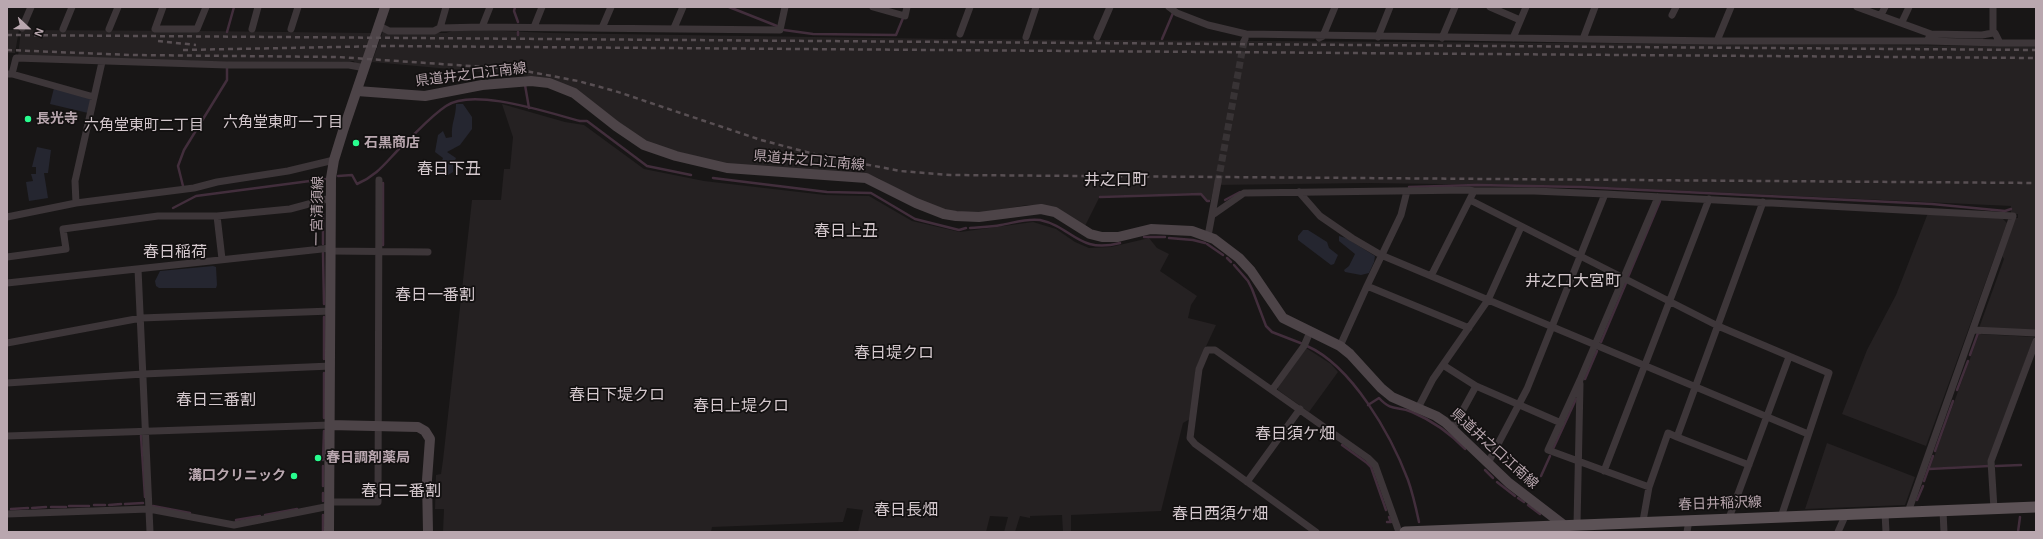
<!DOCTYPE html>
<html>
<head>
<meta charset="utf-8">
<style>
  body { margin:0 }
  #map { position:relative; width:2043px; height:539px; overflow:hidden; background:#181616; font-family:Arial,sans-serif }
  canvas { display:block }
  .frame { position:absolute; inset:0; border:8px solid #b9a7af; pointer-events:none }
  .north { position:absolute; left:8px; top:8px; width:40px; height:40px; -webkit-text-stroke:3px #131111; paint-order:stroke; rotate:112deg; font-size:11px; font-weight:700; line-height:16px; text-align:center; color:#b9a7af }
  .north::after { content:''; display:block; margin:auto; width:14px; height:18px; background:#b9a7af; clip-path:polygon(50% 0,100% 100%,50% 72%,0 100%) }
</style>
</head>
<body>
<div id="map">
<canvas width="2043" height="539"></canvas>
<div class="frame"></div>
<div class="north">N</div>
</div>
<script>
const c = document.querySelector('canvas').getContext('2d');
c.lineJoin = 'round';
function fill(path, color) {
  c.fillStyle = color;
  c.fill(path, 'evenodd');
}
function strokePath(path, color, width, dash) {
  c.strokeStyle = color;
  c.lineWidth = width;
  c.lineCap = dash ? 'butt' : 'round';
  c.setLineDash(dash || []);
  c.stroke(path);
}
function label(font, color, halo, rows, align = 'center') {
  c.font = font + ' Arial,"Noto Sans JP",sans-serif';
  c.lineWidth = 3.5;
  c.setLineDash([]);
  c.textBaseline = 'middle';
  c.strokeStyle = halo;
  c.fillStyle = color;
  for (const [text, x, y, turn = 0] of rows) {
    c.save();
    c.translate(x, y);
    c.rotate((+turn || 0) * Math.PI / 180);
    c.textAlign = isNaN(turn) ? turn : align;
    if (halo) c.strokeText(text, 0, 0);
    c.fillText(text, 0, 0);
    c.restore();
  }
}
fill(new Path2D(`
  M458 29 551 33 946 39 2036 46V332L1979 328 2004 259 2001 254 2014 218H2018V214H2011V206L1581 186 1368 183 1214 185 1211 200H1207L1200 193 1100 196 1085 226 1042 205H1027L981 213 946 211 911 198 878 178 867 174 725 164 648 144 574 89 550 78 372 62 383 31 389 33H446Z
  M7 30H19L15 53H7Z
  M21 30 201 31 372 33 361 64H355L354 61 229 62 18 56Z
  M502 104 565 122 584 125 644 169 704 181 825 195 869 196 912 221 960 232 1033 222 1056 229 1075 242 1089 248 1111 247 1149 238 1157 248 1169 254 1160 271 1197 296 1191 305 1188 318 1216 325 1196 368 1190 419 1183 423 1161 511 1071 515V532H1063L1062 515 1030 516V518L1020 516 1015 532H1004L1008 517 990 516 986 532H858L863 510 847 508 843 522 712 527 711 532H443L444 509H435L436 475 441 474 443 460 472 200H501L504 169H510L513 137Z
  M1928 213 2001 217 2007 223 1926 446 1842 414 1867 350 1896 295Z
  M1979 334 2034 337 1989 460V465L1930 468Z
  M1306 348 1331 364 1338 372 1309 412 1278 390V386Z
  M1827 443 1915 477 1905 505 1805 509Z`), '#252122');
fill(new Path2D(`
  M54 88 91 99 88 113 50 104Z
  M456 104H463L472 117V129L460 145 447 152 456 158 453 165V172L445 177 437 174 443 158 435 152 438 135 443 131 446 138 452 137C451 123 456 117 456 104Z
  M37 147 51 150 48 173H44L48 198 29 201 26 182 33 181 31 174H36V167H32Z
  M1303 230H1308L1327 242 1329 248 1338 255 1334 264 1331 265 1298 240V236Z
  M1339 236 1346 238 1375 256 1374 262 1369 273 1361 275 1345 272 1344 270 1349 266 1355 254 1339 241Z
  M213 266 216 267 217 285 216 288H159L156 286 155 281 160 271Z`), '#252630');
strokePath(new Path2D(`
  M515 7 514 11 518 22
  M729 7 777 26
  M784 30 813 34 896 35 903 18
  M227 32 234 7
  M518 35V32
  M1162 39 1173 13
  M525 85 529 108
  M338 176 352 175 357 184C380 174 387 160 405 143 418 131 431 116 446 106 473 87 549 113 580 121H587L647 166 691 175
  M713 178 827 192 871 193 915 219 959 230 966 228
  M183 186 178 166 184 150 227 80V68
  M1409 187 1477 185 1581 187 1932 204 2005 211 2011 209
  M1100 197 1201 194 1207 201H1209
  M1225 200 1240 192
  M323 204V207
  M173 208 196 196 325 179
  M323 211V244
  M970 228C980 227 990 227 1001 225 1013 223 1027 218 1040 220 1073 227 1078 254 1120 243
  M1144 237H1165
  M1169 238 1193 240 1205 243
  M1207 244 1223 255
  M383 245V183
  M323 253 324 304
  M1227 258 1231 262
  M1234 265 1248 281 1252 289 1266 326 1272 332 1303 344
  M1628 277 1660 201
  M324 317V359
  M1601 342 1626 283
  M1307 346C1352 366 1391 435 1408 480 1413 494 1416 508 1419 522
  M1970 355 1978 333H1980
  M1585 379 1597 351
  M1957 390 1968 361
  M1368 405 1379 398C1393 413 1397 405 1412 412 1433 421 1449 432 1465 449
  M324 418V373
  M141 436 145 497
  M1342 445 1367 463 1371 467 1386 510
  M1553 449 1576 399
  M1935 451 1953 401
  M323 460 324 431
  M1996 466 2021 465
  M1929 469 1989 466
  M1485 470 1493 478
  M1541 476 1550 456
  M1924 481 1933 456
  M1497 482 1515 496
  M323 486V466
  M1518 498 1524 502
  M1917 500 1923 486
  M323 501V493
  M125 504 143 503
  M94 505H105
  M109 505 121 504
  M1528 505 1540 514
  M69 506H89
  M153 506 190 513
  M51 507H66
  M32 508 46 507
  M11 509 28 508
  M265 515 297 509
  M323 515V532
  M236 520 260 516
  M1387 522H1391L1389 517
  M2018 532 2020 517`), '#422e3c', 2.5);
strokePath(new Path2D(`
  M1218 182 1244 41`), '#383335', 7, [7, 3.5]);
strokePath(new Path2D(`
  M163 7 155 29H197L206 7
  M873 7 905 16 907 7
  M1169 7 1177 13 1208 25 1246 34 1717 41H1927L1931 34
  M1490 7 1520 20
  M1857 7 1931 34 1982 35 1993 33V7
  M1672 15 1676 7
  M1881 15 1885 7
  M1902 22 1909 7
  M379 26 389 31H434L440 28 482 27 780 30 785 7
  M482 27 490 7
  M534 27 542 7
  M22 28 31 7
  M440 28 446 7
  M602 28 611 7
  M674 28 683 7
  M63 29 72 7
  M109 29 118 7
  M252 29 258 7
  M291 29 298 7
  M1993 33H1995L2000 43H2036
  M960 34 970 7
  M1026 37 1036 7
  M1097 37 1110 7
  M1378 37 1390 7
  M1319 38 1323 36 1335 7
  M1442 38 1455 7
  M1513 38 1526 7
  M1583 39 1595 7
  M1244 41 1245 39
  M1717 41 1731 7
  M1927 41 2000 43
  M7 74H12L16 58 227 65H349L365 68
  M12 74 94 97
  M1474 191H1534L1605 194 2013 216 1908 512
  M1299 192 1320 216 1352 238 1381 255 1808 434
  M1470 200 1718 326 1829 373 1781 517
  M76 203 75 181 102 62
  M1214 214 1244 193 1469 190 1474 191 1431 276
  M217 216 222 259
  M7 217 76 203 194 188 217 182 288 171 334 160
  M1208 236 1218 182
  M331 251 428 252
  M7 257 66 249 63 229 158 216H217L290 209 331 198
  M138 269 150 532
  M7 283 331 248
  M1367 286 1469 328
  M1973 330 2036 333
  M7 343 141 318 331 311
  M1340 346 1367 286 1401 215 1407 191
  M1443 365 1476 386 1561 423
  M7 383 143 374 331 366
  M1272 390 1304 346 1310 332
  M1418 408 1433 379 1488 300 1521 227
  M1453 428 1476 386
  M7 436 330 425
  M1677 437 1749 465
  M1488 463 1527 389 1605 194
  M1604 471 1709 199
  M1247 482 1300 409
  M1649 487 1548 450 1580 380 1658 197
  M330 502H378L379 180
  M1994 509 1991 461 2036 341
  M1943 511 1944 532
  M1885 513 1886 532
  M7 514 149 509 234 525 330 506
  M1729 518 1789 357
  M1643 521 1649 487 1668 433 1677 437 1763 202
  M1577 525 1580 384
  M1316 532 1195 444 1190 438 1199 369 1207 350H1215L1368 458 1375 465 1399 532
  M1687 532 1689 520
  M1838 532 1846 514`), '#3d3639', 7);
strokePath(new Path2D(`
  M357 91 425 96 482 85 531 81 549 83 574 93 616 126 644 145 676 156 727 168 866 178 916 203 944 214 956 216 979 217 1041 209 1055 212 1090 234 1102 237H1118L1151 229 1192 231 1214 239 1239 258 1251 271 1283 318 1340 346 1350 354 1381 388 1392 397 1436 416 1445 422 1509 483 1565 526
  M330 425 418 427 425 431 430 439 427 480 428 532
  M329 532 331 178 334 160 343 131 385 7`), '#4d4448', 10);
strokePath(new Path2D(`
  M1405 532 2036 507`), '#5c5256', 11);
strokePath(new Path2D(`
  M7 35 2036 50
  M158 41 196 45
  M7 50 131 55 338 57 515 69 578 81 615 91 761 140 818 155 900 171 950 175 2036 183
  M183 50 387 46 2036 58`), '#584f53', 2.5, [5, 4]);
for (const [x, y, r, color] of [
  [28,119,4,"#28fd8f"],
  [356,143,4,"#28fd8f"],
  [318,458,4,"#28fd8f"],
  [294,476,4,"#28fd8f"]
]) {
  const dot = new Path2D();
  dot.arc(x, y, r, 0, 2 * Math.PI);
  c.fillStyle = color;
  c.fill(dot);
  strokePath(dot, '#131111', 1.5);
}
label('14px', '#b9a7af', '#131111', [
  ["県道井之口江南線",471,75,-7],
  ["県道井之口江南線",809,161,5],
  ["一宮清須線",318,211,-89],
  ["県道井之口江南線",1494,449,42],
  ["春日井稲沢線",1720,504,-2]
]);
label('bold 14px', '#b9a7af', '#131111', [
  ["長光寺",36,119],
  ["石黒商店",364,143],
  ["春日調剤薬局",326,458],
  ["溝口クリニック",286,476,"right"]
], 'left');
label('15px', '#d4c8cd', '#131111', [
  ["六角堂東町一丁目",283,123],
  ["六角堂東町二丁目",144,126]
]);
label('16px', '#d4c8cd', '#131111', [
  ["春日下丑",449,170],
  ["井之口町",1116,181],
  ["春日上丑",846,232],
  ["春日稲荷",175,253],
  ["井之口大宮町",1573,282],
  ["春日一番割",435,296],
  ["春日堤クロ",894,354],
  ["春日下堤クロ",617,396],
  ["春日三番割",216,401],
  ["春日上堤クロ",741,407],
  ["春日須ケ畑",1295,435],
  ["春日二番割",401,492],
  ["春日長畑",906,511],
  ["春日西須ケ畑",1220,515]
]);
</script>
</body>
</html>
